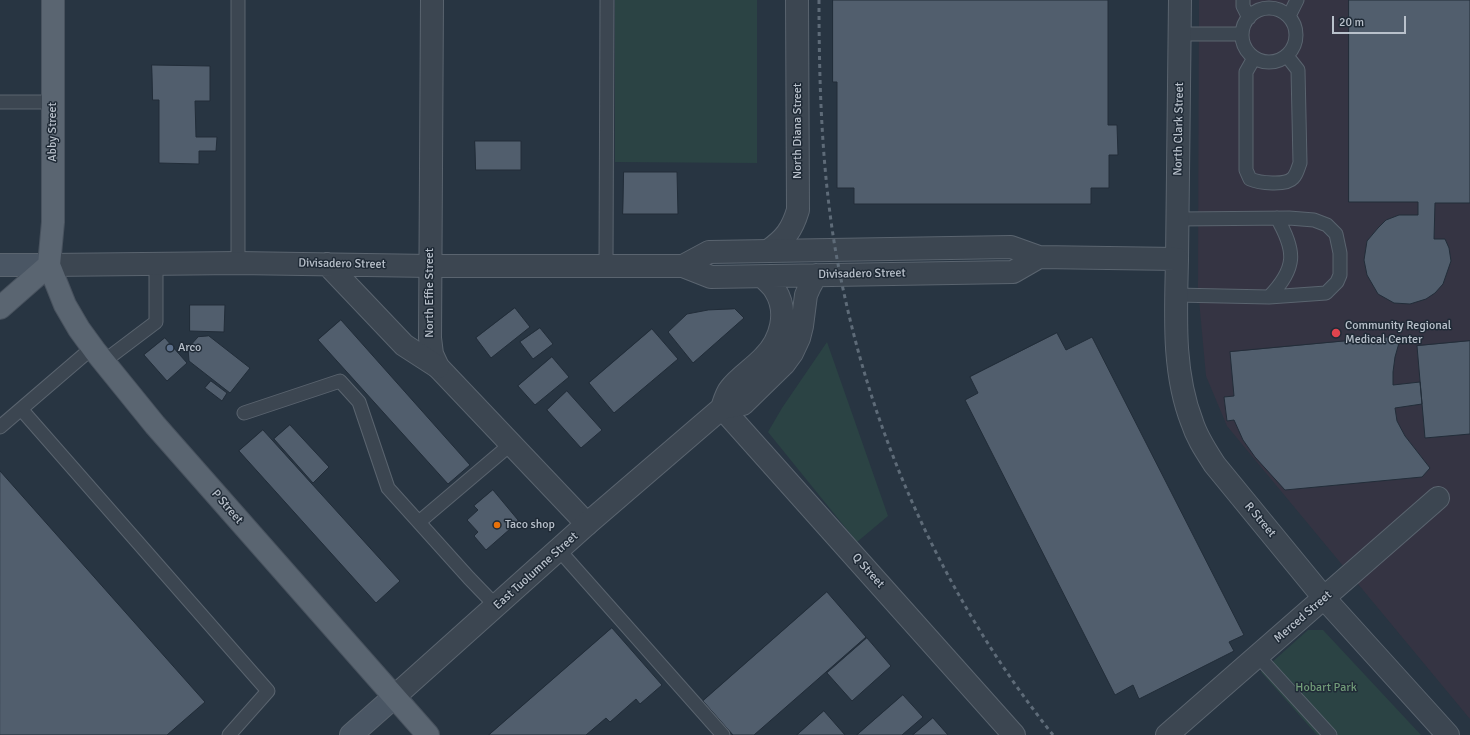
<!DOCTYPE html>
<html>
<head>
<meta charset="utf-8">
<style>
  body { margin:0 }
  #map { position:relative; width:1470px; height:735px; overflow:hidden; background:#283542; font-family:Signika,sans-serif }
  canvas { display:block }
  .scale { position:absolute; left:1332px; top:16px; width:74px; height:18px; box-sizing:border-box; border:2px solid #b9c1cb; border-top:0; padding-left:5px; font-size:12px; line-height:14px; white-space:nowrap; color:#b9c1cb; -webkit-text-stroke:3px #202b37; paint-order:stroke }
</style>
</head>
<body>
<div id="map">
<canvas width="1470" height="735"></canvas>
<div class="scale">20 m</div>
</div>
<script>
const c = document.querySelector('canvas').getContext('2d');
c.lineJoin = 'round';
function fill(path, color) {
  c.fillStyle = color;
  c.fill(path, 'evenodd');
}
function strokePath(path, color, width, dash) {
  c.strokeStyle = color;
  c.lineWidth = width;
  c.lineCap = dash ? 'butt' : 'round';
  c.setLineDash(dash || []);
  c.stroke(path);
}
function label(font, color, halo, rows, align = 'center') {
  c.font = font + ' Signika,sans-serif';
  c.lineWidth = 3;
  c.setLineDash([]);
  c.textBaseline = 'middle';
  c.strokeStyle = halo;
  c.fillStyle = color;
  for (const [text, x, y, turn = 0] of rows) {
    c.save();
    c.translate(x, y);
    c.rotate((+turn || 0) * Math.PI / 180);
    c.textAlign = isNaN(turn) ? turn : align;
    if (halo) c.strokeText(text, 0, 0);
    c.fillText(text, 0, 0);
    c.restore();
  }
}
fill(new Path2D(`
  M1199 0H1470V719L1227 426 1206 376 1198 289Z`), '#353443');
fill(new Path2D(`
  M615 0H757V163L615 162Z
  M827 342 888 516 857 542 768 432 782 408Z
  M1308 630H1323L1421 735H1317L1261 672Z`), '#2b4344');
const building = new Path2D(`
  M833 0H1108V125H1117L1118 155H1109V188H1091V204H854V188H837V82H833Z
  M1349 0H1470V203H1435L1434 239H1445L1449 248 1451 261 1443 284 1435 293 1426 299 1410 304 1394 303 1378 294 1367 275 1364 260 1367 241 1378 228 1386 220 1399 215H1418V202H1349Z
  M152 65 210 66V101H195L196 137H217L216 151H199V164L159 163V100H153Z
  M475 141H521V170H476Z
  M624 172H677L678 214H623Z
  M190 305H225L224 332 190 331Z
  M515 308 530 327 491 358 476 338Z
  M735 309 744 318 693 363 668 332 687 314 708 310Z
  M341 320 470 465 448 484 318 340Z
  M540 328 553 344 533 359 520 342Z
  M652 329 678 359 614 413 589 383Z
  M1057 333 1066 350 1092 337 1244 635 1229 642 1234 651 1139 699 1133 685 1115 695 965 400 978 393 970 377Z
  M209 336 250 368 230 393 189 361 188 348 198 337Z
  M1401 336 1395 357 1393 372V385L1420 382 1422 404 1395 408 1397 421 1405 436 1430 468 1422 477 1285 490 1255 457 1243 440 1234 420 1227 421 1224 397 1234 396 1230 352Z
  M165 338 187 363 167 381 144 355Z
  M1470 341V434L1425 438 1417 346Z
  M552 357 569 377 535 405 518 386Z
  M211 381 227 393 222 401 205 388Z
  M567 391 602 430 581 448 547 410Z
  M290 425 329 467 313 483 274 439Z
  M263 430 400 581 376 603 239 451Z
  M0 471 205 702 167 735H0Z
  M493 490 518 520V522L486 550 474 536 478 532 467 520 478 510 474 506Z
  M827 592 866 637 754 735H733L703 701Z
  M612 628 662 685 640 704 636 699 610 722 606 718 586 735H489Z
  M867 638 891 666 852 701 827 673Z
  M903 695 923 717 902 735H857Z
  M824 711 845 735H797Z
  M933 718 948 735H913Z`);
fill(building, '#515e6d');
strokePath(building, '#222d39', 1);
const service = new Path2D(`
  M238 0V263
  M1243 0V6L1249 18
  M1242 35a27 27 0 1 1 54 0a27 27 0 1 1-54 0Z
  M1289 16 1297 0
  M1180 34H1242
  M1254 58 1246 72V170L1250 179C1259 183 1286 186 1293 178 1297 174 1298 168 1300 163L1298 70 1287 56
  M0 102H53
  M606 266 607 0
  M1176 295 1269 297 1326 293 1337 282 1340 275V253L1336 234 1327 225 1314 220 1289 218 1178 219
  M1269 297C1297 268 1296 251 1277 218
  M103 362 156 322V264
  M21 409 268 691 229 735
  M244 413 340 381 359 402 388 488 469 578 496 606
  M0 427 92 348
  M419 522 511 444
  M559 550 723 735
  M1258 656 1330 735`);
const minor = new Path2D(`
  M432 0 430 338 432 354 438 367 587 524
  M768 251C785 239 792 230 798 210L797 0
  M1177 259 1180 0
  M722 408 1014 735
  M1167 735 1438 498`);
const tertiary = new Path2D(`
  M327 264 404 345 438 367
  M49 265 238 263 430 266H683L711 277 1013 272 1039 257
  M683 266 709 252 1011 247 1039 257 1177 259C1176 312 1172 371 1192 422 1197 438 1206 451 1215 465L1324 598 1448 735
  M722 408 743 404 784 364 792 353 799 338 802 326 806 295 810 286 816 275
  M394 697 587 524 722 408C724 402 726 394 730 389 739 377 754 368 764 357 781 340 789 312 775 290 772 285 767 281 763 277`);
const secondary = new Path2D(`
  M0 265H49
  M351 735 394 697`);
const primary = new Path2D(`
  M53 0V222L49 265 65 305 79 329 95 351 155 425 428 735
  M0 308 49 265`);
strokePath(service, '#5a646f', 15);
strokePath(minor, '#5a646f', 24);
strokePath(tertiary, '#5a646f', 24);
strokePath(secondary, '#5a646f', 24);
strokePath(primary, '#48525e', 24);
strokePath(service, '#3c4651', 13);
strokePath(minor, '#3c4651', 22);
strokePath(tertiary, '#3c4651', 22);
strokePath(secondary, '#4a5664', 22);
strokePath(primary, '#5a6571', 22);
strokePath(new Path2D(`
  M819 0C819 74 821 148 831 221 835 251 841 281 848 311 884 465 954 610 1053 735`), '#5e6b78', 3, [4, 4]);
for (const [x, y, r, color] of [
  [1336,333,5,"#e0444e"],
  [170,348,4,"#5c6f8a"],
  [497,525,4,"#e8710a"]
]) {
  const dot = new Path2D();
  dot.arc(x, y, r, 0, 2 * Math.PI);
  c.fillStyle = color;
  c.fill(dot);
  strokePath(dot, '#202b37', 1.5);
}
label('12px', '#b9c1cb', '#202b37', [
  ["North Clark Street",1179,129,-89],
  ["North Diana Street",798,131,-90],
  ["Abby Street",53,132,-90],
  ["Divisadero Street",342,264,1],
  ["Divisadero Street",862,274,-1],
  ["North Effie Street",430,293,-90],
  ["P Street",227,507,49],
  ["R Street",1260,520,50],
  ["East Tuolumne Street",536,571,-42],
  ["Q Street",868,571,48],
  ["Merced Street",1303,617,-41]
]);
label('12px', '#b9c1cb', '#202b37', [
  ["Community Regional",1345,326],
  ["Medical Center",1345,340],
  ["Arco",178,348],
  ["Taco shop",505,525]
], 'left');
label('12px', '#719b78', '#202b37', [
  ["Hobart Park",1326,688]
]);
</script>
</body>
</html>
